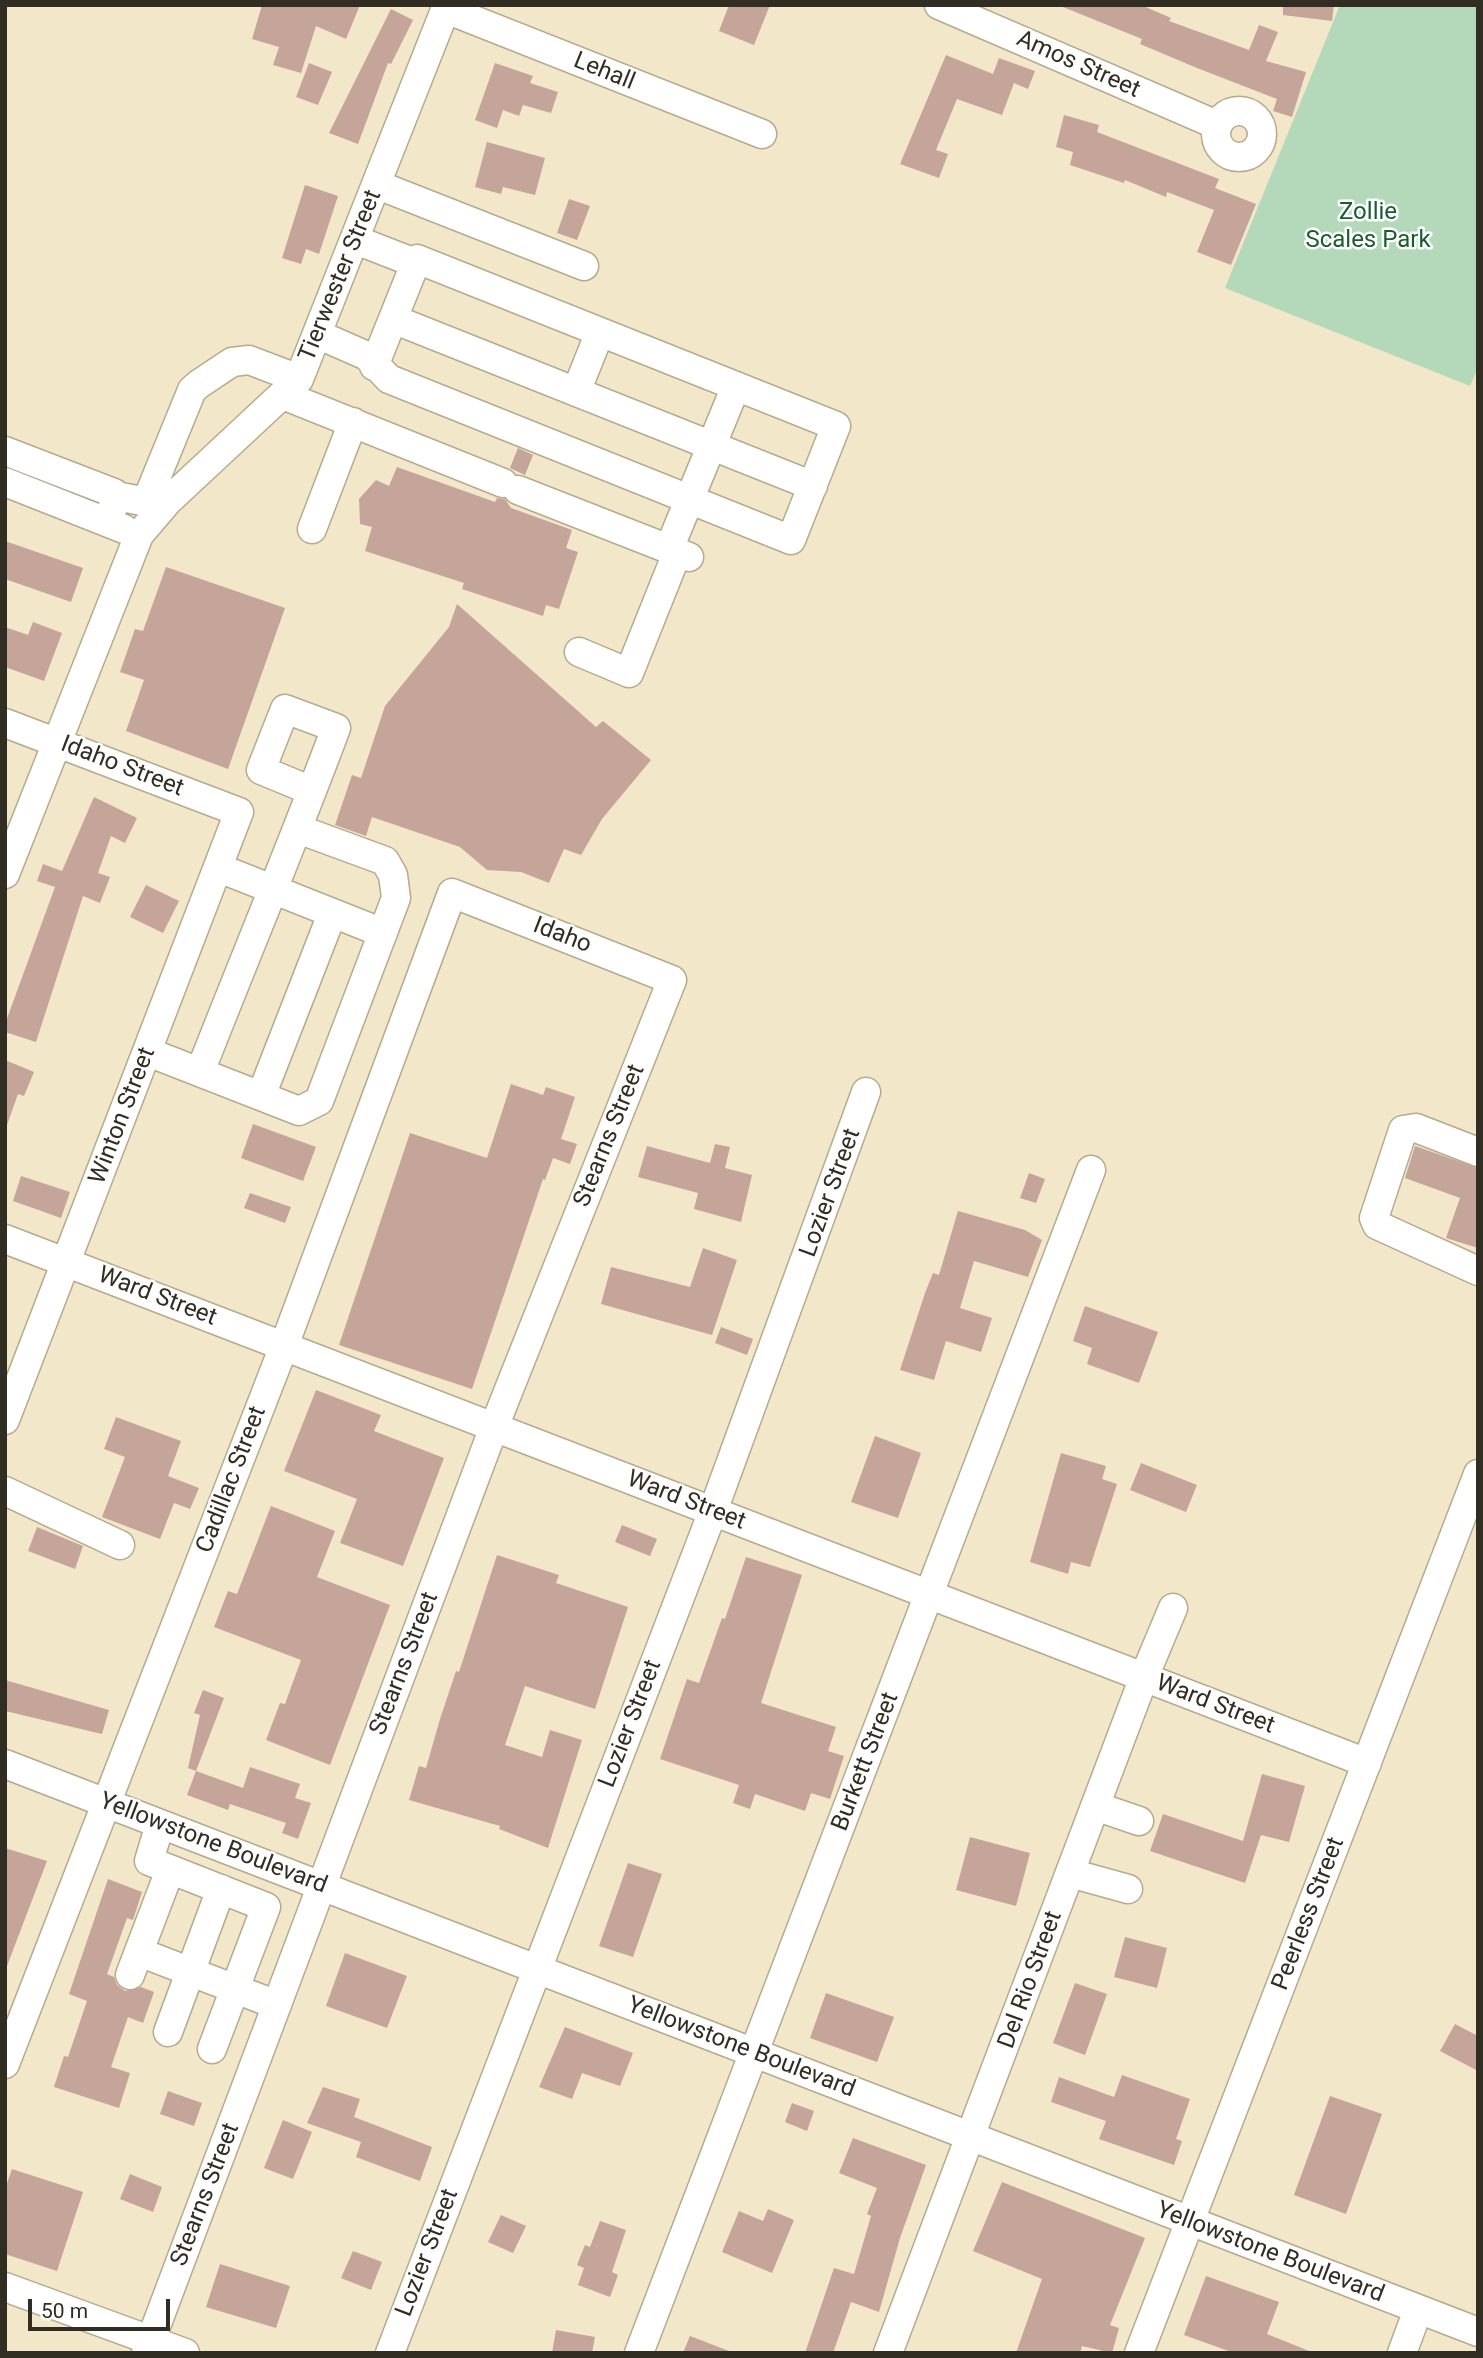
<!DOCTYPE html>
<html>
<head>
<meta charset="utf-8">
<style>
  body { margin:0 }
  #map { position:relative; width:1483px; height:2358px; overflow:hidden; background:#f3e7c9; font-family:Roboto,sans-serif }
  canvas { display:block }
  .frame { position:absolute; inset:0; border:7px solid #322d22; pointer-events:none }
  .scale { position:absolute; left:28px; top:2299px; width:142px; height:32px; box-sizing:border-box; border:4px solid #322d22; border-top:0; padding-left:9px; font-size:21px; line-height:24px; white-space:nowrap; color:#322d22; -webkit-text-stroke:5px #fff; paint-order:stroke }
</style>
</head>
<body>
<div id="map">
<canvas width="1483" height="2358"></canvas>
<div class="frame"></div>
<div class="scale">50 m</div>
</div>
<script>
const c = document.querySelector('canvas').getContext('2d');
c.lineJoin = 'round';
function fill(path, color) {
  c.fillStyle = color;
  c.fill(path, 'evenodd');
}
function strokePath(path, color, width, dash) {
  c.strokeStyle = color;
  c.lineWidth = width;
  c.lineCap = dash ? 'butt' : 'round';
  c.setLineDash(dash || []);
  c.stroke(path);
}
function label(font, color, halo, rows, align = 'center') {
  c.font = font + ' Roboto,sans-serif';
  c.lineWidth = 5;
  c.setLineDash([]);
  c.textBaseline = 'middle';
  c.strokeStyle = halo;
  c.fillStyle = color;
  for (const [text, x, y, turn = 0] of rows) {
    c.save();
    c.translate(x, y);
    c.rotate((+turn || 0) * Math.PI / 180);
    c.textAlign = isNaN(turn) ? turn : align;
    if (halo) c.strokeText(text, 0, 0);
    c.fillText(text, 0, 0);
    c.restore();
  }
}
fill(new Path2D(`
  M1340 5H1478V368L1470 386 1225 288Z`), '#b4d9ba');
fill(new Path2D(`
  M262 5H360L346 39 316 26 301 73 273 65 279 47 252 39Z
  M729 5H770L754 45 719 31Z
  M1058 5H1141L1171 18 1169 21 1249 50 1259 25 1278 32 1266 61 1306 72 1292 117 1273 111 1277 99 1197 68 1140 44 1142 39Z
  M1283 5H1334L1332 21 1283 15Z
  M391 9 413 20 391 64 388 63 358 144 329 133Z
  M946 55 993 74 999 58 1035 71 1028 89 1014 83 1002 115 957 99 936 150 948 154 939 178 900 164Z
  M309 63 332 72 318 105 296 97Z
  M495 63 533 76 530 83 558 92 551 113 523 105 519 116 503 110 497 128 475 120Z
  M1064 115 1099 125 1097 132 1219 179 1215 188 1256 204 1231 265 1197 252 1214 210 1167 192 1166 197 1125 180 1124 183 1070 165 1073 152 1056 147Z
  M487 142 545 158 535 195 503 187 501 194 475 187Z
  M305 185 338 196 319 254 306 249 301 264 282 258Z
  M569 199 590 206 577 240 557 233Z
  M518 448 533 455 525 475 510 468Z
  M397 467 495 502 497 498 505 499 511 508 572 530 566 548 578 552 559 609 546 605 543 616 462 589 464 583 365 551 372 527 360 524 359 499 376 480 389 486Z
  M5 541 83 568 71 602 5 579Z
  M166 567 285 608 228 769 126 731 144 680 120 672 135 629 143 631Z
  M457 604 596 727 603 721 651 760 602 819 581 855 564 849 549 883 521 872 487 870 460 847 372 817 366 836 335 825 352 775 361 778 385 706 449 627Z
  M33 622 62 633 44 681 5 667V627L28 635Z
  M94 797 137 818 125 843 111 836 98 873 110 877 100 903 83 896 36 1042 5 1032V1024L55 887 37 881 43 864 62 871Z
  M146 885 179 901 163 933 130 917Z
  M5 1060 34 1072 24 1096 18 1094 7 1125Z
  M511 1084 543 1095 546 1087 575 1097 561 1139 577 1144 570 1164 553 1158 545 1180 543 1179 472 1389 339 1345 410 1133 487 1158Z
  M253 1124 316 1147 303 1181 241 1158Z
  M715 1144 730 1147 725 1168 752 1175 741 1222 694 1209 698 1193 638 1177 647 1146 710 1163Z
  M1415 1146 1478 1168V1248L1446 1238 1460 1198 1405 1178Z
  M1029 1173 1045 1179 1036 1203 1020 1198Z
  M21 1176 70 1192 61 1218 13 1201Z
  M250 1193 291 1207 285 1223 244 1208Z
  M958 1211 1025 1230 1042 1240 1028 1277 974 1261 960 1308 992 1318 981 1352 946 1341 934 1380 900 1370 925 1293 933 1273 939 1275Z
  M703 1248 737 1260 712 1335 601 1304 611 1267 690 1287Z
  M1085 1306 1158 1332 1139 1383 1087 1364 1092 1348 1073 1341Z
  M721 1327 753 1339 747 1355 715 1343Z
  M316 1390 381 1415 374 1431 444 1458 403 1566 340 1543 357 1499 284 1471Z
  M116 1417 181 1441 168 1476 199 1488 190 1509 174 1503 160 1539 102 1517 125 1457 104 1449Z
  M875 1436 921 1453 898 1518 851 1502Z
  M1061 1453 1106 1466 1102 1479 1117 1484 1090 1567 1071 1562 1068 1574 1030 1562Z
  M1141 1463 1197 1485 1186 1512 1130 1490Z
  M271 1506 335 1531 317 1577 390 1605 330 1765 266 1740 280 1703 285 1704 301 1660 214 1627 228 1591 237 1594Z
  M622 1525 657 1539 650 1556 615 1542Z
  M37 1527 83 1546 75 1569 28 1551Z
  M497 1555 559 1575 556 1583 628 1607 595 1709 525 1686 505 1745 542 1757 550 1730 582 1740 548 1848 499 1829 500 1826 409 1800 419 1766 426 1768 440 1719 456 1671 459 1672Z
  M746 1557 802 1575 761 1703 836 1727 828 1751 844 1756 830 1799 811 1793 805 1811 755 1794 750 1809 733 1803 739 1785 660 1759 687 1679 699 1683 722 1618 725 1619Z
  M5 1680 109 1710 102 1734 5 1711Z
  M203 1690 224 1698 196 1771 243 1788 250 1767 300 1784 295 1798 311 1803 298 1839 282 1833 286 1823 230 1804 228 1810 187 1795 196 1771 188 1768 200 1715 194 1713Z
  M1262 1774 1305 1786 1289 1842 1261 1835 1245 1883 1150 1851 1163 1814 1243 1841Z
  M970 1837 1030 1853 1016 1906 956 1890Z
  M5 1848 47 1861 7 1966H5Z
  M628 1863 662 1874 633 1957 599 1946Z
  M108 1879 142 1892 133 1920 127 1918 107 1974 114 1977 117 1985 125 1991 141 1987 154 1992 143 2023 128 2017 111 2067 130 2073 119 2108 54 2087 64 2056 68 2057 87 2001 69 1994Z
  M1125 1937 1167 1948 1157 1988 1114 1977Z
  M345 1953 407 1976 387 2028 326 2006Z
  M1075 1983 1107 1994 1085 2055 1053 2043Z
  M826 1993 894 2017 877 2062 810 2038Z
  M1455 2024 1478 2036V2071L1440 2051Z
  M565 2027 633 2053 620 2086 582 2073 572 2099 539 2087Z
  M1122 2075 1190 2099 1176 2139 1182 2141 1174 2165 1099 2139 1106 2121 1051 2102 1059 2077 1114 2097Z
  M323 2087 360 2099 354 2117 432 2147 420 2181 356 2157 361 2142 307 2123Z
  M168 2091 202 2103 194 2126 160 2114Z
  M1330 2096 1382 2114 1346 2214 1294 2195Z
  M792 2103 814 2111 807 2131 785 2122Z
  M283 2120 312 2132 293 2179 264 2168Z
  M853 2138 926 2165 900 2238 879 2312 851 2302 833 2353H805L834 2268 854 2274 871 2216 867 2214 877 2188 839 2173Z
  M12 2169 83 2192 57 2271 5 2254V2189Z
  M130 2174 162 2187 153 2212 120 2199Z
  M1002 2182 1145 2238 1110 2325 1119 2328 1112 2353 1082 2346 1080 2353H1016L1042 2279 973 2251Z
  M768 2209 794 2220 772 2273 722 2252 739 2211 763 2221Z
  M501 2215 526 2226 513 2253 488 2242Z
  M600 2221 626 2230 612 2272 618 2275 610 2297 578 2285 584 2268 577 2265 585 2245 590 2247Z
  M353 2251 382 2262 371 2290 341 2278Z
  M220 2264 290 2286 276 2328 206 2307Z
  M1206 2276 1279 2302 1267 2334 1314 2353H1234L1184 2335Z
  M556 2330 595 2337 592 2353H552Z
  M690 2336 729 2351V2353H683Z`), '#c5a499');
const minor = new Path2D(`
  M939 5 1217 125
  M446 9 762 134
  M1216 134a23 23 0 1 1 46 0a23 23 0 1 1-46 0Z
  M378 185 584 266
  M356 240 415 263
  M393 319 813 486
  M317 334 367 356 389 379 791 540 836 426 417 259 374 366
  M576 392 600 332
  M283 395 503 483
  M5 451 114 493 115 503 106 522
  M5 482 124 529
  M518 490 689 557
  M116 496 142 501 149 495 192 390 199 384 232 362 249 360 299 379
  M312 529 353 422
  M669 549 736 386
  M579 652 629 673 677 553
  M5 723 239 812 5 1420
  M219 868 383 933
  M5 874 139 535 168 501 299 379 447 5
  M148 1052 299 1111 319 1101 396 898 393 875 385 861 298 829
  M200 1072C245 957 293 843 336 728L285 709 261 770 312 791
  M261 1096 332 914
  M1478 1152 1416 1128 1403 1130 1374 1218 1377 1225 1478 1271
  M5 1239 1367 1763
  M5 1491 120 1545
  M5 1764 1478 2332
  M1095 1806 1139 1821
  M160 1824 149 1861 266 1907 212 2049
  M1070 1873 1128 1889
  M139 1952 277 2005
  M130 1975 170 1870
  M168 2032 221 1889
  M5 2064 284 1346 452 893 672 980 494 1427 146 2353
  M5 2287 185 2353
  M390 2353 713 1511 866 1092
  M639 2353 1091 1170
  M888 2353 1144 1677 1173 1608
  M1139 2353 1478 1474
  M1402 2353 1418 2310`);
strokePath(minor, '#b6aa8e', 31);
strokePath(minor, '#fff', 28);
label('24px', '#322d22', '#fff', [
  ["Amos Street",1078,65,24],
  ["Lehall",604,72,22],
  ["Tierwester Street",341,276,-68],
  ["Idaho Street",122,767,21],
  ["Idaho",562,936,21],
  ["Winton Street",123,1116,-69],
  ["Stearns Street",610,1136,-68],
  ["Lozier Street",831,1193,-70],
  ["Ward Street",157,1297,21],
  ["Cadillac Street",232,1480,-69],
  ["Ward Street",686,1501,21],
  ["Stearns Street",405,1664,-69],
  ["Ward Street",1215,1705,21],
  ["Lozier Street",631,1724,-69],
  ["Burkett Street",866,1762,-69],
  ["Yellowstone Boulevard",213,1844,21],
  ["Peerless Street",1309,1914,-69],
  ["Del Rio Street",1031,1980,-70],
  ["Yellowstone Boulevard",741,2048,21],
  ["Stearns Street",206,2195,-69],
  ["Lozier Street",428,2253,-69],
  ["Yellowstone Boulevard",1270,2253,21]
]);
label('24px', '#195d2f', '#fff', [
  ["Zollie",1368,213],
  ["Scales Park",1368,241]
]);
</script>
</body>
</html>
